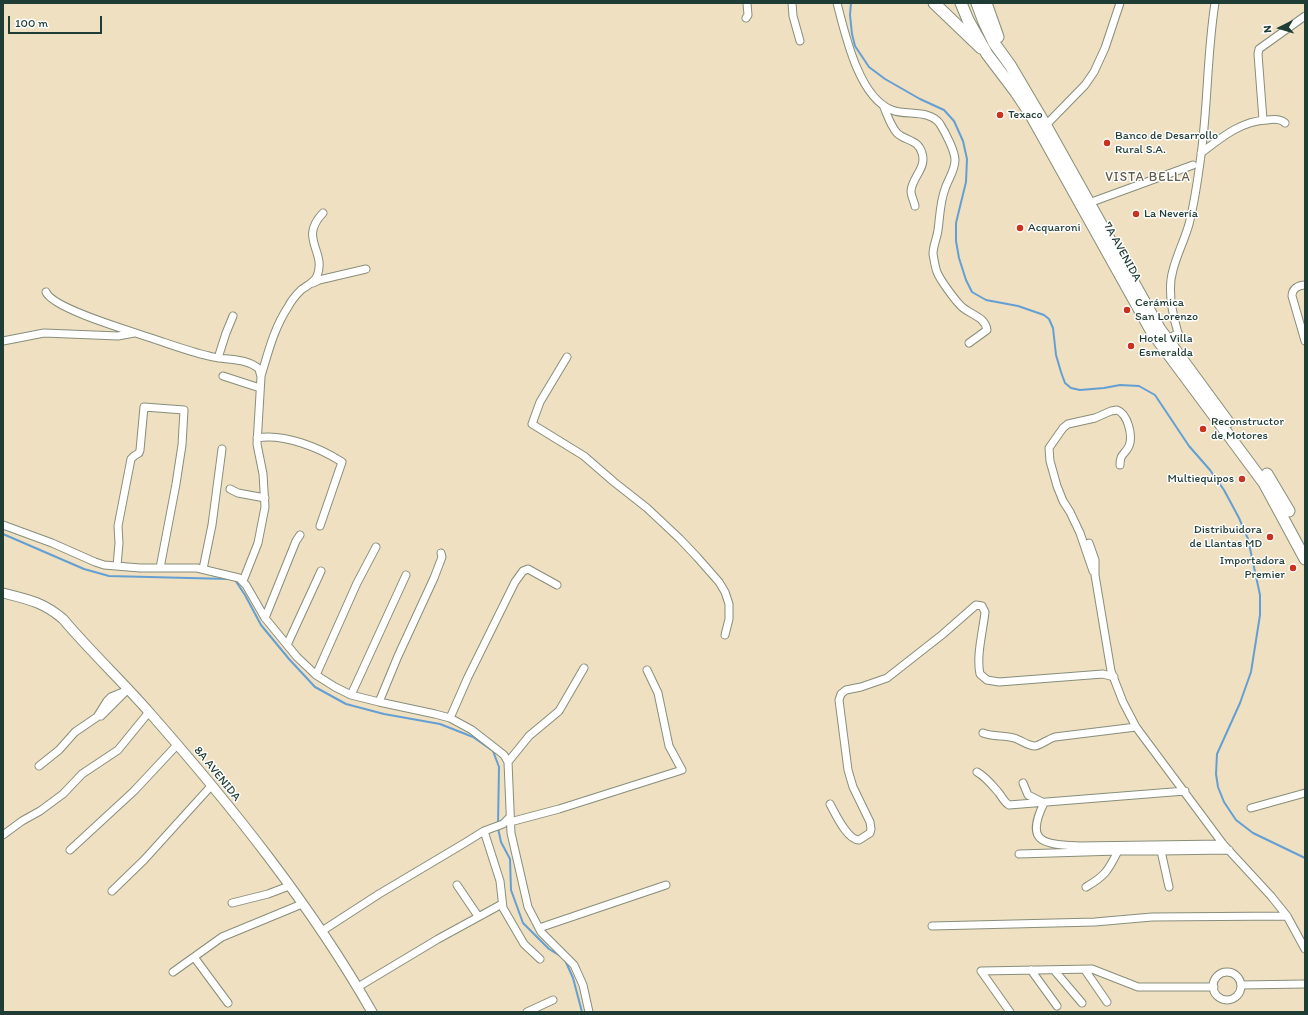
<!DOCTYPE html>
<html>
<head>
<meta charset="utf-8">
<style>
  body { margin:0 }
  #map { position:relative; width:1308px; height:1015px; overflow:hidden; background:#efe0c1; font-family:Itim,sans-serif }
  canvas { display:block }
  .frame { position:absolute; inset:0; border:4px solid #1f3d34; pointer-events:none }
  .north { position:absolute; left:1260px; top:8px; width:40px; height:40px; -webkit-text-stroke:3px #fff; paint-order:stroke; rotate:265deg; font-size:11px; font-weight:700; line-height:16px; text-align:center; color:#1f3d34 }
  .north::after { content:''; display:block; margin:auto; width:14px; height:18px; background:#1f3d34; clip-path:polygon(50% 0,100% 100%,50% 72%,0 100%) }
  .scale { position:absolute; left:8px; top:16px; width:94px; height:18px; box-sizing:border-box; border:2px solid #1f3d34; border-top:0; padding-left:5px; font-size:12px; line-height:14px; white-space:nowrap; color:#1f3d34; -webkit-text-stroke:3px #fff; paint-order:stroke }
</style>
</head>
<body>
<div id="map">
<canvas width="1308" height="1015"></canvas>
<div class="frame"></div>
<div class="north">N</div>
<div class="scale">100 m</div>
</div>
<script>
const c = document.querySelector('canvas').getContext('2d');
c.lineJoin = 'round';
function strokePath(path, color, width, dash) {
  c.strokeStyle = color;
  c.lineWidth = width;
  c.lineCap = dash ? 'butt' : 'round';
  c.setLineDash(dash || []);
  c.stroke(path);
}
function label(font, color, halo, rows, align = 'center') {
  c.font = font + ' Itim,sans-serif';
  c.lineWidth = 3;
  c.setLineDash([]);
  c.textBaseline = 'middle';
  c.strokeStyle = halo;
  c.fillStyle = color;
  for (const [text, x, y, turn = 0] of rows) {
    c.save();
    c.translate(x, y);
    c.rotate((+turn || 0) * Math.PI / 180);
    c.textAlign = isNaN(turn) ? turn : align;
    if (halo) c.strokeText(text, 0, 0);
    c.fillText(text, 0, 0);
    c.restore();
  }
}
strokePath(new Path2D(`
  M851 3 850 15 852 34 855 46 869 67 885 79 920 99 944 110 954 121 963 141 967 159 966 182 956 223V241L959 258 966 280 972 292 986 300 1018 306 1044 315 1049 319 1053 328 1056 355 1061 372 1065 383 1071 388 1080 390 1104 388 1120 385 1139 386 1155 395 1189 446 1210 470 1224 490 1239 518 1248 539 1260 595V615L1251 672 1240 703 1217 754 1216 774 1218 787 1224 802 1236 820 1253 833 1305 858
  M3 534 84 569 109 576 229 579
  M235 580 245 595 261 625 289 659 315 687 346 704 384 714 440 724 473 737 493 751 499 767 498 824
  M498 828 501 842 510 859 511 890 523 923 549 949 562 957
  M565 960 573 978 582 1012`), '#649fd4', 2);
const minor = new Path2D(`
  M792 3 793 16 800 41
  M837 3C845 34 859 98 892 110 906 116 930 109 940 124 945 132 955 151 955 160 955 171 948 179 945 189 940 202 940 216 938 230 937 238 933 246 933 254 934 259 935 267 937 272 940 280 955 300 961 306 970 315 985 316 987 330L969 343
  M746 18 748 15 747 3
  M883 105C887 114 890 125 897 133 905 141 918 139 922 153 927 168 912 177 911 191 911 196 914 201 915 206
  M1263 120 1258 54 1259 49 1305 16
  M1044 127 1085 85 1094 72 1105 48 1120 3
  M1201 153C1222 137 1241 121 1267 120 1273 119 1281 119 1285 123
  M1089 203 1193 165
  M313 283 319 280 366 269
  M1305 285C1298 285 1292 289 1292 296L1305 341
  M46 292C53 309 134 332 154 339 172 345 191 352 209 356 226 361 246 357 259 369L261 377 257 444 263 474 265 507 258 543 243 581
  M3 341 44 333 118 336 134 333
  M1164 342 1178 333C1172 313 1167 290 1173 270 1177 254 1185 239 1189 224 1195 201 1198 178 1201 155 1208 104 1207 53 1215 3
  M567 357 540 402 532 424 584 456 614 482 647 508 680 539 697 557 719 582 725 592 729 604V619L725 635
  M218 358 226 333 233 316
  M223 376 260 388
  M261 376C268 353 274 328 288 307 291 301 296 295 301 290 306 286 314 283 317 276 327 251 298 239 323 213
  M257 438C284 433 320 448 342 462L320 526
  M230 489 238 493 265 498
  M3 525 52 543 95 562 104 565 140 568H197L239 578 246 585 265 618 297 657 316 675 335 687 351 695 379 702 435 714 450 718 472 730 504 755 508 762 511 833 528 907 541 932 574 965 583 985 589 1012
  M1089 543 1095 560V575L1111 671 1123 702 1136 727 1223 844 1271 896 1287 916 1305 949
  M117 566 119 543 118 526 131 459 134 456 139 453 140 450 144 407 184 410 182 445 176 484 160 568
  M203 569 212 525 222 449
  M1093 571 1080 533 1070 512 1063 501 1057 486 1050 461 1049 448 1063 428 1068 424 1095 418 1111 411 1117 410C1128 414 1133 436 1129 446 1125 455 1120 453 1120 465
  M265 618 296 541 300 535
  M287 645 321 571
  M316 675 357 583 376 547
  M351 695 406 575
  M379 702 398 656 434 578 442 557 441 553
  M101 716 125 692
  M450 718 468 677 515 582 523 571 528 569 557 585
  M983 733C993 737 1004 735 1014 738 1021 740 1028 746 1035 746 1039 746 1048 739 1055 737L1136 727
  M508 762 529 736 559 711 584 668
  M39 766 59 750 75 732 97 717 107 701 111 697 128 690
  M977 772C986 777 992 785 999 793 1002 797 1004 802 1009 805L1185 791
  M1023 783 1028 795 1042 802
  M1044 803C1024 844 1045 844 1079 846L1223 844
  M830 804C835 813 847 840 859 840L870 833 871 829 870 822 853 787 848 770 839 700 841 694 846 690 861 687 887 678 943 634 976 605 982 606 985 612C983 631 976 656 980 674L987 680 999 682 1103 674 1114 677
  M1251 808 1305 793
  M510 822 559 809 682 770 669 746 658 693 647 670
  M484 831 500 881 503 908 524 944 540 959
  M3 835 22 821 40 811 63 794 82 774 118 750 149 712
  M70 850 134 791 177 745
  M1019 854 1118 851H1161
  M457 885 478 916
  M1086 887C1105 876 1108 871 1118 851
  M1169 887 1161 851 1229 850
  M112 891 144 860 212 785
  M232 903 268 894 289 886
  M932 926 1095 922 1152 917 1287 916
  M539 928 666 885
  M322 931 379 894 463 844 484 831 503 824 509 818
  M194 957 228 1003
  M1031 970 1057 1006
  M1054 970 1082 1003
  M1085 970 1107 1002
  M173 972 222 937 302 904
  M1213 986a14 14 0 1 1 28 0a14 14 0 1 1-28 0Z
  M1241 985 1305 984
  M358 987 438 939 502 904
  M527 1012 553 1000
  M1010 1012 981 971 1092 969 1138 987H1214`);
const tertiary = new Path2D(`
  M3 593C27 599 43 602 63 619 90 651 121 680 149 712 230 804 311 905 372 1012`);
const primary = new Path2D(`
  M934 3 981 48
  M961 3 968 20 987 54 1015 91 1031 115 1152 332 1264 483 1305 559
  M977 3 984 22 994 43 1010 65 1046 126 1159 328 1228 422
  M986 3 998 37
  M1267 474 1289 511`);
strokePath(minor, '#878e7a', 9);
strokePath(tertiary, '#878e7a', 11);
strokePath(primary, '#878e7a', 13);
strokePath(minor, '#fff', 7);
strokePath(tertiary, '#fff', 9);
strokePath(primary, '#fff', 11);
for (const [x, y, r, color] of [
  [1000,115,4,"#c8321e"],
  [1107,143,4,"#c8321e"],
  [1136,214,4,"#c8321e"],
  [1020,228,4,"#c8321e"],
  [1127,310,4,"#c8321e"],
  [1131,346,4,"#c8321e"],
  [1203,429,4,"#c8321e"],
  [1242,479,4,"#c8321e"],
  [1270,537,4,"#c8321e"],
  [1293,568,4,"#c8321e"]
]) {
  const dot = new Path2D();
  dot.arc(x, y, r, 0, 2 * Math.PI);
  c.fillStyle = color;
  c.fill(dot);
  strokePath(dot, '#fff', 1.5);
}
label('12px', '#1f3d34', '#fff', [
  ["Texaco",1008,115],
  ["Banco de Desarrollo",1115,136],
  ["Rural S.A.",1115,150],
  ["La Nevería",1144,214],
  ["Acquaroni",1028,228],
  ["Cerámica",1135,303],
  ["San Lorenzo",1135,317],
  ["Hotel Villa",1139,339],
  ["Esmeralda",1139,353],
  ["Reconstructor",1211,422],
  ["de Motores",1211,436],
  ["Multiequipos",1234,479,"right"],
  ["Distribuidora",1262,530,"right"],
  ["de Llantas MD",1262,544,"right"],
  ["Importadora",1285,561,"right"],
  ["Premier",1285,575,"right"]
], 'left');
label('12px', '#1f3d34', '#fff', [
  ["7A AVENIDA",1122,252,61],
  ["8A AVENIDA",217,774,51]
]);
c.letterSpacing = '1px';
label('13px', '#615c4b', '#fff', [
  ["VISTA BELLA",1148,178]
]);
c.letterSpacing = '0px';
</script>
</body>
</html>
